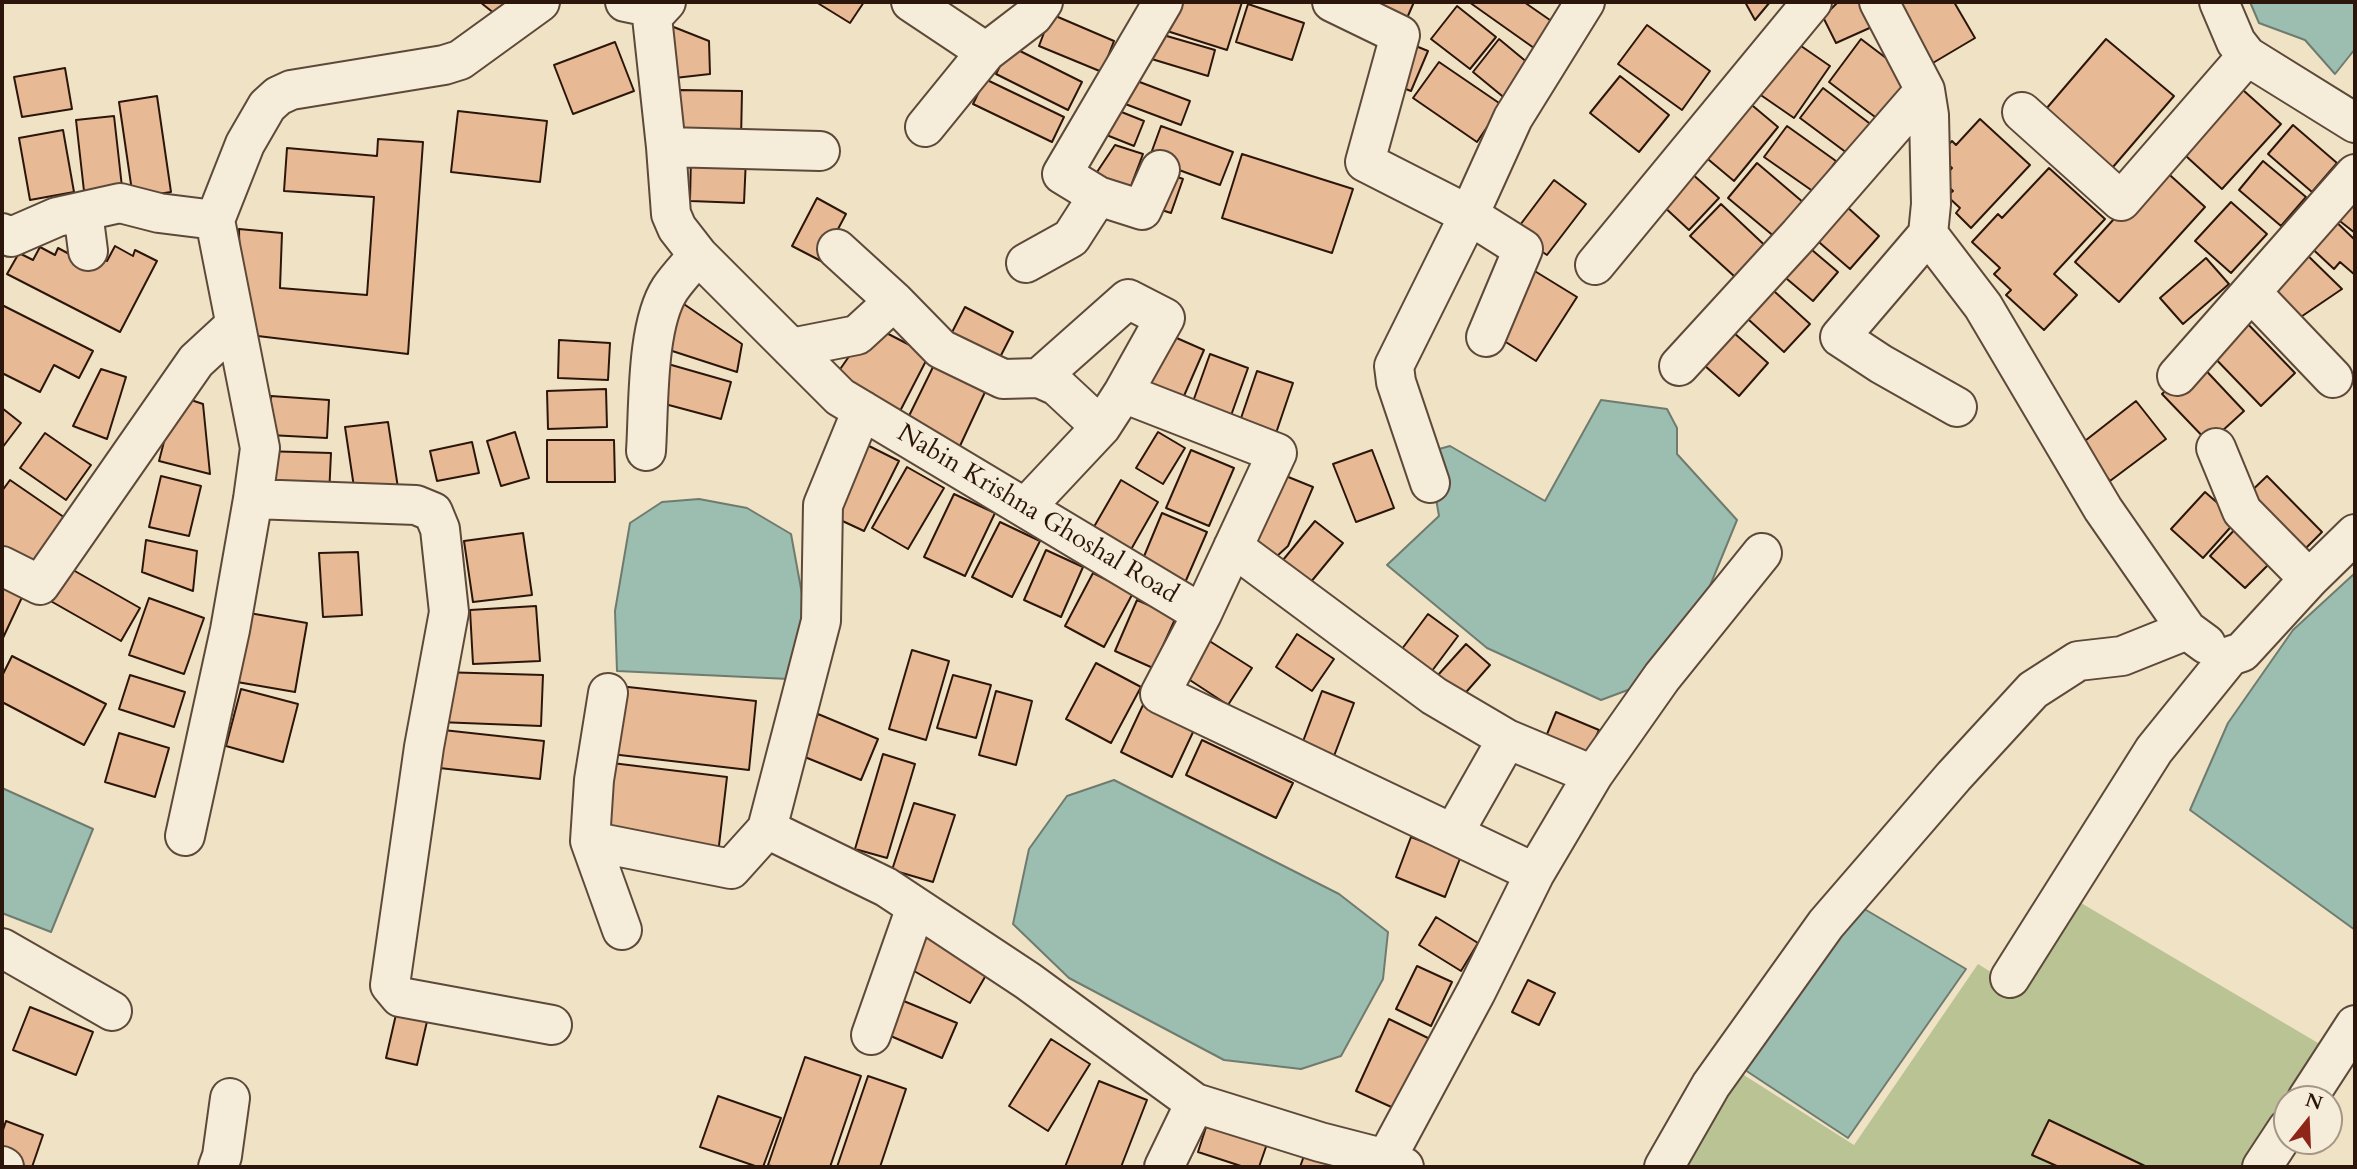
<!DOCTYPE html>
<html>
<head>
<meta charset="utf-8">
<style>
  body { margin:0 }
  #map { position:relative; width:2357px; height:1169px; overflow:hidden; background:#f0e2c4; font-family:Cardo,serif }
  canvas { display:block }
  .frame { position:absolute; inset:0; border:4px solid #2c160b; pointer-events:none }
  .north { position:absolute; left:2273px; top:1085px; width:70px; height:70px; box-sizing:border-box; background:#f5ecd9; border:2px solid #a59687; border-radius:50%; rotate:18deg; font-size:19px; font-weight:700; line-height:28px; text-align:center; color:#2c160b }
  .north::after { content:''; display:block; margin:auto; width:24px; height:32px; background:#8f2418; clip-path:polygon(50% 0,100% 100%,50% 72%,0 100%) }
</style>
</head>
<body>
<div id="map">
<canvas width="2357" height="1169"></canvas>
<div class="frame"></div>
<div class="north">N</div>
</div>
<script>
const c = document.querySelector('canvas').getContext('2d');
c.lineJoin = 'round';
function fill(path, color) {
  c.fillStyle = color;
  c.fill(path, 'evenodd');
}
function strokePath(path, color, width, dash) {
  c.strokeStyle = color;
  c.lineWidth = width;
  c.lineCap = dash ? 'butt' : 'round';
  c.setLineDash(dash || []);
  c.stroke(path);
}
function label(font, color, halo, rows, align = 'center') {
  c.font = font + ' Cardo,serif';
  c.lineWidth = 6;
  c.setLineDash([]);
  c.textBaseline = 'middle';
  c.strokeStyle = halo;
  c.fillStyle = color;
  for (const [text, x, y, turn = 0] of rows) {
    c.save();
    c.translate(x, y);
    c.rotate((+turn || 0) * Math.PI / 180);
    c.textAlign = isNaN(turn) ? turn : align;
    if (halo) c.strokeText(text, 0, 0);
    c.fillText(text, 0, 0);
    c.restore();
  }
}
fill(new Path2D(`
  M2076 900 2340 1056 2312 1099H2287V1138L2268 1167H1676L1736 1070 1854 1145 1978 964 2018 989Z`), '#b9c394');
const water = new Path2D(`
  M2250 2H2355V49L2335 74 2305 40 2259 23Z
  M1601 400 1667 409 1677 428V454L1737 520 1705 598 1644 684 1601 700 1487 648 1387 565 1439 516 1428 452 1450 446 1545 501Z
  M699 499 747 508 791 534 806 616 789 679 617 671 615 611 630 523 662 502Z
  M2355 573V930L2190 810 2228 723 2293 630Z
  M1114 780 1339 894 1388 932 1383 979 1341 1056 1301 1069 1224 1060 1069 978 1013 924 1029 849 1067 796Z
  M2 788 93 829 51 932 2 913Z
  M1861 907 1966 969 1848 1138 1745 1070Z`);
fill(water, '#9bbeb1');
strokePath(water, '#6f7b6f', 2);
const building = new Path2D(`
  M480 2H520L505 22Z
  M816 2H864L850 23Z
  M1176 2H1242L1227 50 1167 31Z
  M1382 2H1414L1407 18 1380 7Z
  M1469 2H1524L1560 27 1541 53Z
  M1745 2H1770L1755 20Z
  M1838 2H1864L1874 26 1836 43 1823 17Z
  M1881 2H1954L1975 38 1921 70Z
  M1248 4 1304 23 1292 60 1236 42Z
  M1457 6 1496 37 1470 69 1431 39Z
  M1051 14 1114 41 1102 72 1039 46Z
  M661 22 709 41 710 74 666 79Z
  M1647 25 1710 71 1682 110 1618 64Z
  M1153 32 1215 50 1208 76 1145 57Z
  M1788 37 1830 66 1794 118 1752 89Z
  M1499 39 1534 68 1507 100 1473 72Z
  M1861 39 1915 80 1883 123 1829 82Z
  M2106 39 2174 96 2107 174 2040 116Z
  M615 42 634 91 573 114 554 65Z
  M1406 42 1428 51 1411 91 1390 83Z
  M1010 46 1082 82 1068 110 996 74Z
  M1439 62 1502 105 1477 142 1413 98Z
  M65 68 72 109 22 117 14 77Z
  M1620 76 1669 115 1639 152 1590 113Z
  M1129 78 1190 101 1181 125 1120 102Z
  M985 79 1064 117 1052 142 973 104Z
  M2234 82 2281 124 2222 189 2175 146Z
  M1823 88 1877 129 1855 159 1800 118Z
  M680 90 742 91 741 140 679 138Z
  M157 96 171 192 133 198 119 102Z
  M1747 101 1778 127 1734 181 1703 155Z
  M1104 105 1144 121 1134 146 1094 130Z
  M458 111 547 121 540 182 451 172Z
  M114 116 122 187 84 191 76 120Z
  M1980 119 2030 165 1971 228 1956 213 1960 208 1947 196 1953 191 1941 180 1952 168 1938 155 1952 141 1956 145Z
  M2293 125 2337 163 2312 192 2268 154Z
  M1161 126 1233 152 1220 185 1149 159Z
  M1787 126 1836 161 1814 192 1764 157Z
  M63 130 74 192 30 200 19 138Z
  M378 139 423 142 408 354 241 334 239 229 282 233 280 288 367 295 374 197 284 191 287 148 377 156Z
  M1115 145 1143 154 1126 199 1089 184Z
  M1242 154 1353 189 1332 253 1222 218Z
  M691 156 746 158 744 203 690 201Z
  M2263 161 2306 197 2281 226 2239 190Z
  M1757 163 1811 209 1782 243 1728 198Z
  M2161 167 2205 207 2119 302 2075 262Z
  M2049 168 2105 219 2054 274 2077 295 2044 330 2006 295 2011 290 1994 274 2000 268 1972 242 1998 214 2002 218Z
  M1164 172 1183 179 1171 213 1152 207Z
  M1690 172 1719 198 1689 230 1661 204Z
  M1554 180 1586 204 1547 255 1514 233Z
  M2355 191V233L2336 218Z
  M1835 196 1879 236 1850 269 1805 230Z
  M817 198 846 214 821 261 792 246Z
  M2231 202 2267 234 2231 273 2195 241Z
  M1721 204 1774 254 1745 286 1690 236Z
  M2328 214 2355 240V275L2340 262 2334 269 2304 241Z
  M1799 239 1838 272 1813 301 1774 268Z
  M115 246 133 256 135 250 157 261 120 332 7 274 19 253 33 260 40 247 55 255 58 248 90 265 95 255 107 261Z
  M2300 248 2342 289 2289 325 2255 291Z
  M2206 258 2229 284 2183 324 2160 298Z
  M1533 270 1577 297 1536 361 1493 334Z
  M1763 281 1810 324 1784 352 1737 309Z
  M678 300 742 344 737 372 663 348Z
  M2 305 93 351 79 378 54 365 40 392 2 373Z
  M965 307 1013 332 996 365 948 340Z
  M2243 319 2295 373 2261 406 2209 352Z
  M871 325 929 355 897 417 836 375Z
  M1725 325 1768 363 1739 396 1696 358Z
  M1163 332 1204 350 1180 405 1138 387Z
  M559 340 610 343 608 380 558 378Z
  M1210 354 1248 368 1228 424 1190 410Z
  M2197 361 2244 411 2209 443 2162 394Z
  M661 362 731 382 721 419 650 400Z
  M934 365 986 390 959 448 906 422Z
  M101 369 126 377 107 439 73 426Z
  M1257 371 1293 383 1274 439 1238 427Z
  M606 389 607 427 548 429 547 391Z
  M176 395 203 404 210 474 159 461Z
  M271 396 329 400 327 438 269 435Z
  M2136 401 2166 439 2110 481 2081 444Z
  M2 408 21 423 2 448Z
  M388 422 398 488 355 494 345 427Z
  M515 432 529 478 501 486 487 441Z
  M1158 432 1185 448 1163 484 1136 468Z
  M45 433 91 465 66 500 20 468Z
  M547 440H614L615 482H547Z
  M472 442 479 473 437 481 430 451Z
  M861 442 899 461 864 531 836 518Z
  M1191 450 1234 468 1209 526 1166 508Z
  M1372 450 1394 508 1356 522 1333 464Z
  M262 451 331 453 329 496 261 495Z
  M907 467 944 488 908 549 872 528Z
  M1271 470 1313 487 1288 546 1276 557 1244 535Z
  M161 476 201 486 189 536 149 527Z
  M2267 476 2322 532 2297 557 2242 500Z
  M10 480 71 522 35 574 2 552V491Z
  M1121 480 1158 502 1129 553 1091 532Z
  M2205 492 2237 520 2203 558 2171 529Z
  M954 494 995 513 965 576 924 557Z
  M1162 513 1207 532 1184 585 1140 566Z
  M1315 521 1343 543 1301 594 1274 571Z
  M1000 522 1040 541 1012 597 972 577Z
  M2239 525 2275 558 2245 588 2210 556Z
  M523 533 532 595 473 602 464 541Z
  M146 540 197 551 193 591 142 572Z
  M1046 550 1083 567 1061 617 1024 600Z
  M358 552 362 615 323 617 319 553Z
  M59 562 140 608 121 641 40 595Z
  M1093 573 1133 593 1104 647 1065 626Z
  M2 583 24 593 2 640Z
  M149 598 204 618 184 674 129 655Z
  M1137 600 1176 617 1153 668 1115 651Z
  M536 606 540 661 473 664 470 610Z
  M249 613 307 623 295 692 237 682Z
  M1428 614 1458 636 1423 683 1393 661Z
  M1297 634 1334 659 1312 691 1276 667Z
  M1200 635 1252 668 1228 705 1176 671Z
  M1466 644 1490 665 1453 707 1429 685Z
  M912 650 949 661 926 740 889 729Z
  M12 656 106 704 84 745 2 702V676Z
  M1096 663 1141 687 1111 743 1066 719Z
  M440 672 543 675 541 726 438 722Z
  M130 675 185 692 174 727 119 709Z
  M953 675 991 685 976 738 937 728Z
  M619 686 756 701 749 770 611 754Z
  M241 689 298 704 283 762 226 746Z
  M996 691 1032 701 1016 765 979 755Z
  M1322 691 1354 703 1334 756 1302 744Z
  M1143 705 1194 730 1172 777 1121 752Z
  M1556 712 1599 730 1583 766 1541 749Z
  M818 714 878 739 861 780 800 755Z
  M434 729 544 741 540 779 430 767Z
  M119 733 169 748 155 797 105 782Z
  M1202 740 1293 783 1276 818 1186 775Z
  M883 754 915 764 887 858 855 849Z
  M612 763 727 777 718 854 602 840Z
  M914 803 955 815 933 882 892 870Z
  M1411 837 1461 856 1445 897 1396 877Z
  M1436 917 1478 943 1461 971 1419 945Z
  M931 926 993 963 970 1003 907 967Z
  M1417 966 1452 982 1431 1026 1396 1009Z
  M1528 980 1555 993 1539 1025 1512 1012Z
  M894 997 957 1023 942 1058 879 1031Z
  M30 1007 93 1032 76 1075 13 1050Z
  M397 1010 428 1017 417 1065 386 1058Z
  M1389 1019 1430 1039 1398 1110 1356 1091Z
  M1051 1039 1090 1064 1048 1131 1009 1106Z
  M805 1057 861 1076 830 1167H775L768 1165Z
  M868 1076 906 1089 880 1167H837Z
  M1099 1081 1147 1100 1121 1167H1065Z
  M718 1096 781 1118 763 1167H758L700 1147Z
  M2049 1120 2147 1167H2059L2032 1155Z
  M6 1121 43 1135 32 1167H24L2 1159V1133Z
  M1208 1121 1268 1141 1259 1167H1244L1198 1152Z
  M1306 1150 1350 1167H1300Z`);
fill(building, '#e8b995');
strokePath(building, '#2c160b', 2);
const minor = new Path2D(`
  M625 2 659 9
  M666 2 652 17 666 147 671 214 677 228 698 255 840 397 1202 614 1160 694 1535 873
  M911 2 986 52
  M1332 2 1400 35 1365 162 1469 215 1523 249 1486 337
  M1879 2 1925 90 1929 115 1931 204 1928 234 1840 337 1881 364 1957 407
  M2219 2 2236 42 2247 56 2355 123
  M2022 112 2121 201 2247 56
  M925 127 986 52 1033 16 1043 2
  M666 147 820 151
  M1160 170 1142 210 1098 196 1062 174 1163 2
  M83 212 88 251
  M2 233 11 237 57 217 120 203 159 213 215 220
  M1928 234 1983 306 2103 509 2187 630 2206 644
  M837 249 894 301 941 349 1003 379 1039 378 1057 386 1101 427
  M1026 263 1071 238 1098 196
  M1595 265 1812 2
  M2251 292 2333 378
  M791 348 857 335 894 301
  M1679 366 1799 235 1925 90
  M2177 376 2355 174
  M1039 378 1128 299 1165 318 1123 393
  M862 410 823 505 821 621 767 829 886 887 1028 981 1195 1103
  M2216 448 2242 511 2309 579
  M646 451C649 406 646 326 670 289 678 277 689 266 698 255
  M1430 483 1396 382 1394 366 1469 215 1513 118 1585 2
  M253 499 416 505 433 512 440 529 449 612 424 747 390 985 400 997 552 1025
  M1025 508 1101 427 1123 393 1277 453 1202 614
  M1233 547 1434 696 1507 739
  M2 566 40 585 196 361 235 325
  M608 693 594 780 590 841 622 930
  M1453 834 1507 739 1593 775
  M185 836 230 630 253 499 260 448 215 220 245 144 267 106 278 96 291 90 444 65 460 60 540 2
  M590 841 731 869 767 829
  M2 948 112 1011
  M2010 978 2154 750 2230 656 2242 652 2309 579 2355 534
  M871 1035 916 907
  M2307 1099 2355 1025
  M1386 1159 1476 992 1535 873 1593 775 1662 677 1762 553
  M2 1166 4 1167
  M218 1167 222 1156 230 1098
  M1164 1167 1195 1103 1320 1142 1386 1159 1404 1167
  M1664 1167 1711 1085 1826 924 1954 776 2033 690 2078 661 2122 656 2187 630
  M2262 1167 2287 1129`);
strokePath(minor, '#5d4939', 42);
strokePath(minor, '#f5ecd9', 38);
label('26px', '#2c160b', '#f5ecd9', [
  ["Nabin Krishna Ghoshal Road",1037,515,31]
]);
</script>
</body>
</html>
